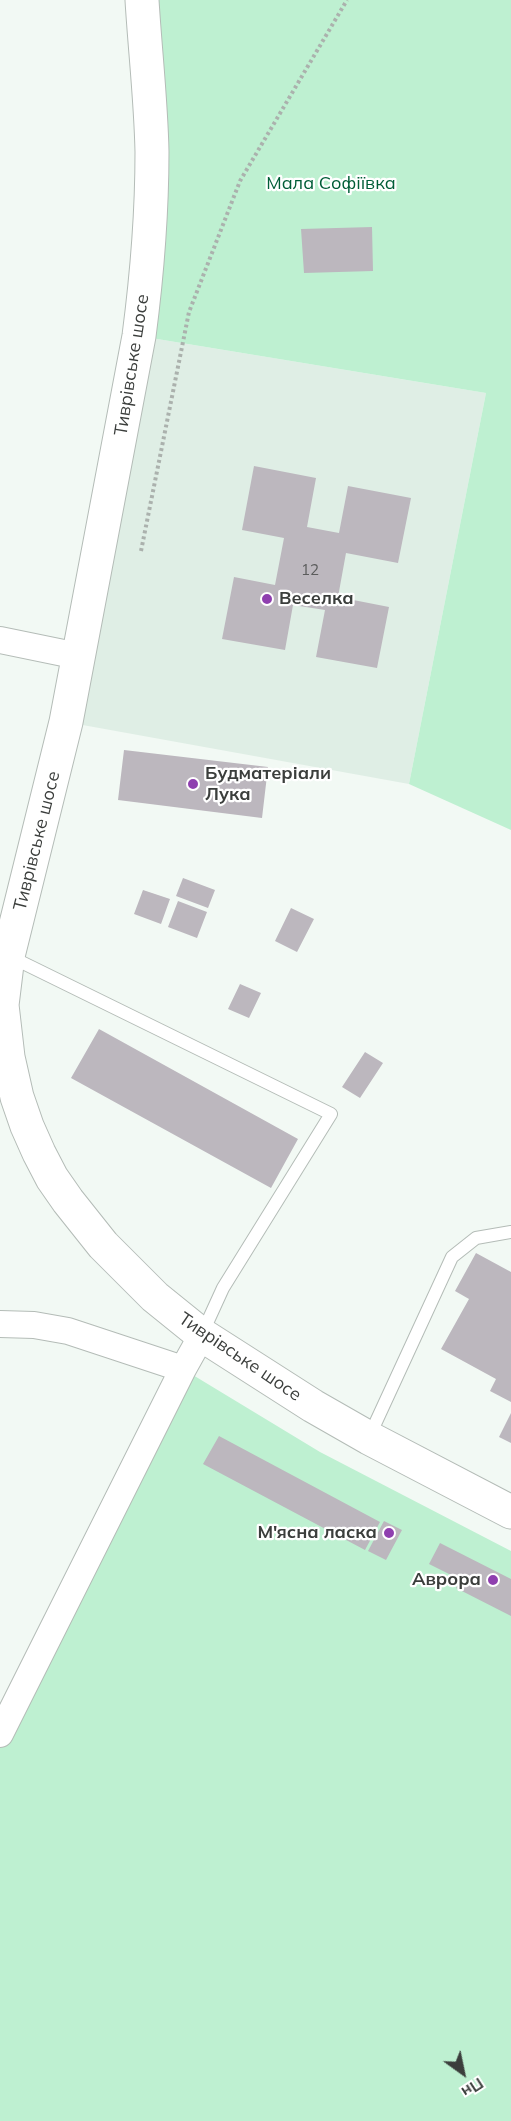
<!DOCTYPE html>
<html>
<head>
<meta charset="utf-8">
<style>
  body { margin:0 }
  #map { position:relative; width:511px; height:2121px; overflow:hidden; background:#f2f9f4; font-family:Mulish,sans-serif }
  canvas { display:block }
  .north { position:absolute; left:433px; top:2043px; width:60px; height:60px; -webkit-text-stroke:4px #fff; paint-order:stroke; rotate:147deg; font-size:16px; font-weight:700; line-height:24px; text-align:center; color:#3b3e3c }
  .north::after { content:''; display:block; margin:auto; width:21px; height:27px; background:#3b3e3c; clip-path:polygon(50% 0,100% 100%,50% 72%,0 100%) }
</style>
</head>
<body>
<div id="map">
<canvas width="511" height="2121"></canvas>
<div class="north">Пн</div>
</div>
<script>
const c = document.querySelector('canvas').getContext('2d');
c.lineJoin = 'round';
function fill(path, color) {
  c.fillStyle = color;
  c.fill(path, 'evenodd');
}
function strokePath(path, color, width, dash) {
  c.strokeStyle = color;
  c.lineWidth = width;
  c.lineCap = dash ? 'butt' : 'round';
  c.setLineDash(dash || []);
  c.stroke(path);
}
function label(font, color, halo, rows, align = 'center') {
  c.font = font + ' Mulish,sans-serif';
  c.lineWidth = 4.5;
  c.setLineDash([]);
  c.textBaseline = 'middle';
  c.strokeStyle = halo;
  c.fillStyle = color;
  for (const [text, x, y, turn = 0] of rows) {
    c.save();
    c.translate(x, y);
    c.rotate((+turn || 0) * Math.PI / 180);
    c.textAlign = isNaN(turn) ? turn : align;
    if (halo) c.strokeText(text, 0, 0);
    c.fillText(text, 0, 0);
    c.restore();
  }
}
fill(new Path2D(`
  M139 336 486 393 409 784 66 722Z`), '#dfeee5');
fill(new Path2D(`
  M142 0H511V830L409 784 486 393 139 336Z
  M183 1369 320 1452 511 1551V2121H0V1734Z`), '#bef0d1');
fill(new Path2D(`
  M372 227 373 271 304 273 301 229Z
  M254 466 316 478 307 527 339 533 348 486 411 498 398 563 346 553 338 597 389 607 377 668 316 657 325 610 293 605 285 650 222 639 234 577 275 585 284 538 242 530Z
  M124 750 268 767 262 818 118 800Z
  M183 878 215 890 208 908 176 896Z
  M143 890 170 899 161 924 134 914Z
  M178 901 207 912 197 938 168 927Z
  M291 908 314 919 297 952 275 941Z
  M240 984 261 993 249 1018 228 1009Z
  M99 1029 298 1139 271 1188 71 1078Z
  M365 1052 383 1063 360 1098 342 1087Z
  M476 1253 511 1272V1402L490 1391 496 1379 441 1349 469 1299 455 1291Z
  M511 1413V1443L499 1437Z
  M219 1436 380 1522 365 1550 203 1464Z
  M384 1521 402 1530 386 1560 368 1551Z
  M440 1543 511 1579V1616L456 1588 461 1580 429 1564Z`), '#bcb7be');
const service = new Path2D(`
  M11 957 331 1114 223 1288 202 1334
  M369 1437 452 1257 476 1238 511 1232`);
const minor = new Path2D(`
  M0 640 78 656
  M0 1324 34 1325 68 1331 183 1369
  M0 1734 183 1369 202 1335`);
const secondary = new Path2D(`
  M142 0C145 50 151 101 152 152 152 213 147 275 139 336L66 722 8 956 2 1005 8 1057 17 1097 27 1126 39 1153 52 1178 68 1201 103 1245 155 1297 202 1335 313 1406 369 1438 511 1512`);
strokePath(service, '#b4bcb7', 14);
strokePath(minor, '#b4bcb7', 28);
strokePath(secondary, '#b4bcb7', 35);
strokePath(new Path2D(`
  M141 551 189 312 240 181 347 0`), '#abb1ad', 4, [3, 3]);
strokePath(service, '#fff', 12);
strokePath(minor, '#fff', 26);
strokePath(secondary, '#fff', 33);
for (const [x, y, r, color] of [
  [267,599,6,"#8f3faf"],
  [193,784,6,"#8f3faf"],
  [389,1533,6,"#8f3faf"],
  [493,1580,6,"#8f3faf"]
]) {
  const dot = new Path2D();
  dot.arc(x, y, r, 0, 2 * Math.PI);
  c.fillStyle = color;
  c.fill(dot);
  strokePath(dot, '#fff', 2);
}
label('15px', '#5b5c5c', null, [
  ["12",310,570]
]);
label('18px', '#005d37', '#fff', [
  ["Мала Софіївка",331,184]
]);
label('18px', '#3b3e3c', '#fff', [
  ["Тиврівське шосе",132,365,-81],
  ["Тиврівське шосе",37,841,-76],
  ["Тиврівське шосе",240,1357,34]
]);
label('bold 18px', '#3b3e3c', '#fff', [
  ["Веселка",279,599],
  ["Будматеріали",205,774],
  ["Лука",205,795],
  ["М'ясна ласка",377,1533,"right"],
  ["Аврора",481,1580,"right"]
], 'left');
</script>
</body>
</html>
